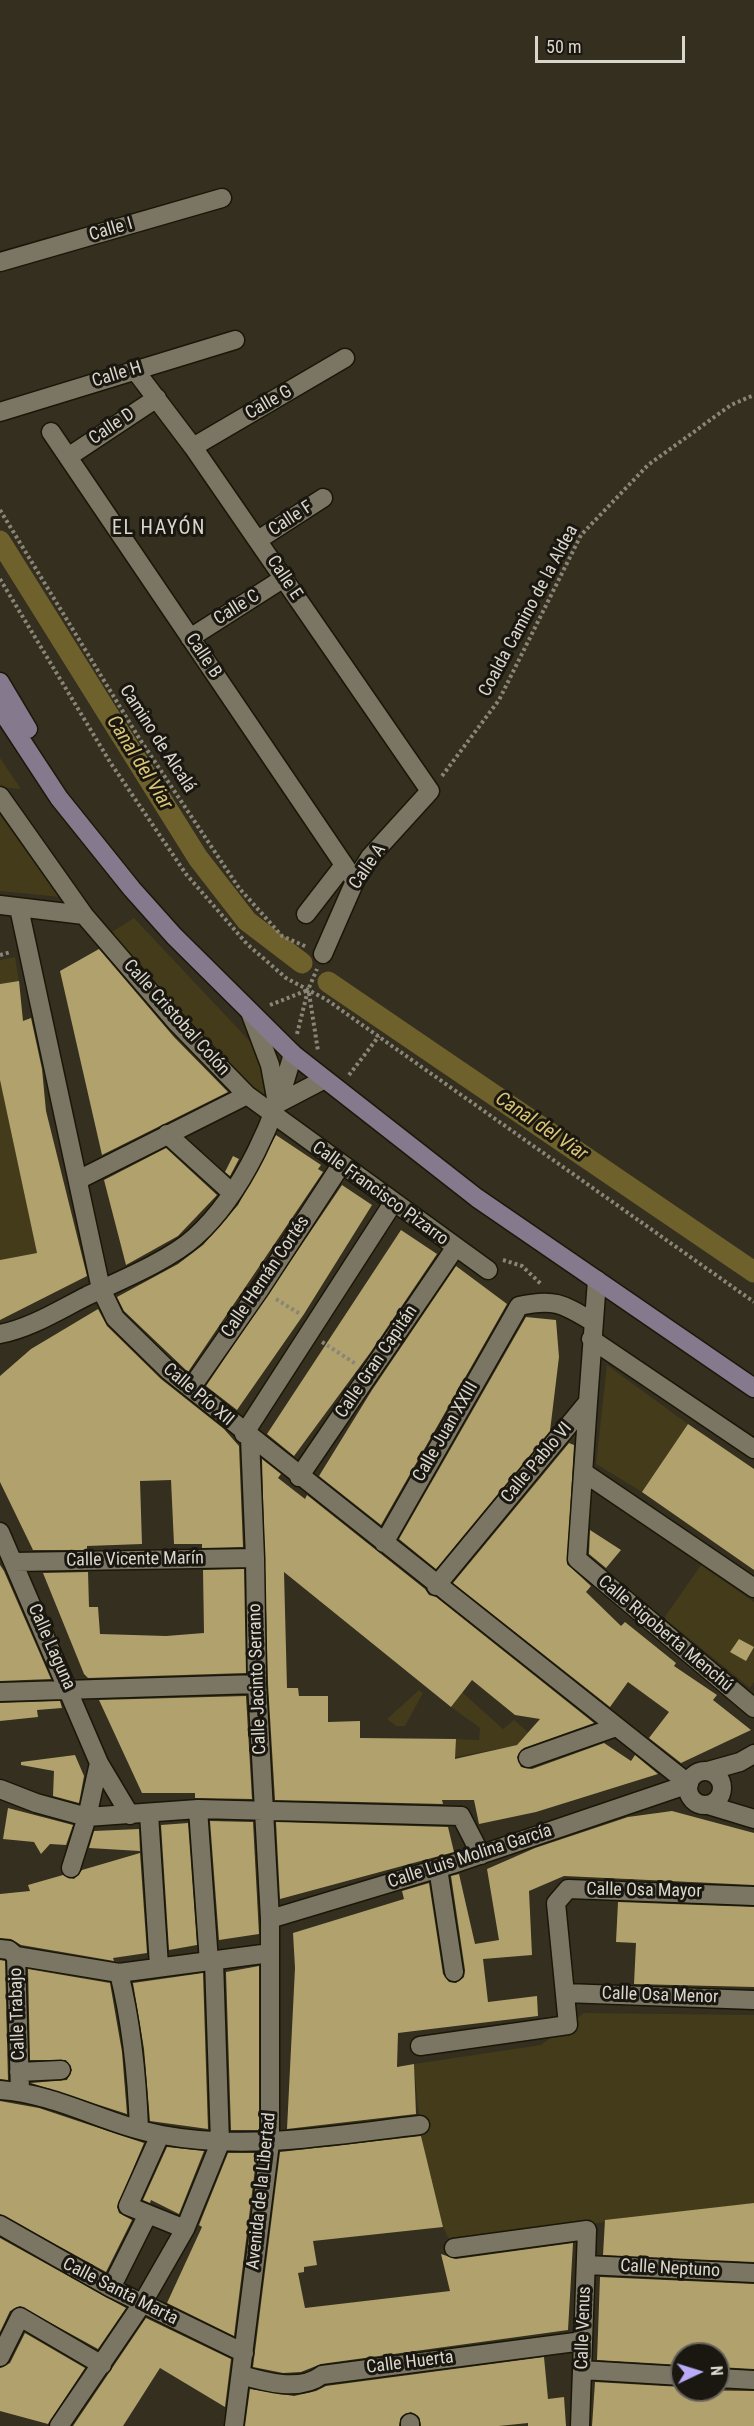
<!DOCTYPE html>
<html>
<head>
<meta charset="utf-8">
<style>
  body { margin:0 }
  #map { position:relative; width:754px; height:2426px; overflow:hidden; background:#342f1f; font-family:"Roboto Condensed",sans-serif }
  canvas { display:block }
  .north { position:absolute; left:670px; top:2342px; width:60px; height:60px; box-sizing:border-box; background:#191710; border:2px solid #66635b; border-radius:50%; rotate:86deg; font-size:16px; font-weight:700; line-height:24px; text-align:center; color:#d9d6cc }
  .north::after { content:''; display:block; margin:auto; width:21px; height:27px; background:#b9abf7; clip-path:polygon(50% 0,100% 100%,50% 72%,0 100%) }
  .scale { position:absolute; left:535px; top:36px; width:150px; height:27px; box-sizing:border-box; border:3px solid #d9d6cc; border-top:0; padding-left:8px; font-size:18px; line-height:21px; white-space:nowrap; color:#d9d6cc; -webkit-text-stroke:4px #191710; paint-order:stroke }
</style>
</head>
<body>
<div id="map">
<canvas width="754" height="2426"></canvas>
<div class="north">N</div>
<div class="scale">50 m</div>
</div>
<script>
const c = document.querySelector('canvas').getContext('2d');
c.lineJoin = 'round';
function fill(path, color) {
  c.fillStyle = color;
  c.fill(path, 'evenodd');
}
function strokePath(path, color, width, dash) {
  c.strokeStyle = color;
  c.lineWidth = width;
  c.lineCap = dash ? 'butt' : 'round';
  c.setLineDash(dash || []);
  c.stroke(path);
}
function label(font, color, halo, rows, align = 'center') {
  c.font = font + ' "Roboto Condensed",sans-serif';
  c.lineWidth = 6;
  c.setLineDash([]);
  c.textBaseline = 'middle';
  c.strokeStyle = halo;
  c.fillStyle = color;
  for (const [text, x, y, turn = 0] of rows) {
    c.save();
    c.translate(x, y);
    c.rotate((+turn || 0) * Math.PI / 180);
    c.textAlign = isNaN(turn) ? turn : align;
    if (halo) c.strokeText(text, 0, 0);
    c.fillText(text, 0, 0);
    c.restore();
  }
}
fill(new Path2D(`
  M0 758 21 789 0 787Z
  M0 814 60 897 0 891Z
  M134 918 260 1052 268 1085 261 1100 110 933Z
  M15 957 19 981 0 984V960Z
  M0 1080 37 1253 0 1260Z
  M607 1365 688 1424 642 1492 596 1464Z
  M701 1565 754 1602V1682L750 1688 664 1618Z
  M419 1690 423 1693 405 1726H396L387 1719Z
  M462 1692 503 1729 514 1720 528 1732 517 1745 455 1757 456 1739 479 1740 480 1728 451 1707Z
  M584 2013 754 2015V2203L450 2242C426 2192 419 2120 414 2064L541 2045Z`), '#443b1a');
strokePath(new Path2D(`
  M0 541 198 858 247 921 302 963
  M328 982 754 1272`), '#6f612c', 21);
fill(new Path2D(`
  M99 949 174 1037 228 1092 102 1155 60 971Z
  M19 981 23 1021 31 1018 42 1069 46 1111 87 1276 0 1320V1260L37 1253 0 1080V984Z
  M276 1135 321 1165 318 1169 323 1172 188 1372 124 1311 117 1297 178 1264 203 1245 238 1205Z
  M166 1148 217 1195 178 1236 126 1265 104 1180Z
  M233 1156 239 1159 230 1176 225 1172Z
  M342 1185 372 1205 304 1314 237 1410 206 1386Z
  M401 1230 437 1254 370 1353 294 1456 267 1434Z
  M456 1266 507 1304 381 1525 319 1476 372 1390Z
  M98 1309 107 1326 161 1379 224 1429 239 1446 243 1547 202 1548V1544H174L171 1480 140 1481 142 1544 87 1546V1550H33L0 1482V1376L31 1349Z
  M526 1317 556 1320 559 1357 550 1431 436 1569 399 1539Z
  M688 1424 754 1469V1570L642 1492Z
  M569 1443 574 1445 567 1564 591 1586 586 1592 621 1626 625 1622 676 1663 674 1666 717 1695 713 1700 751 1730 681 1763 649 1738 669 1712 628 1682 610 1707 453 1583Z
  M262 1459 281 1474 278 1478 305 1499 307 1495 425 1589 429 1595 436 1597 594 1723 524 1748 517 1757 521 1767 532 1769 604 1743 631 1761 635 1755 658 1774 536 1812 479 1824 474 1800H442L443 1804 275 1800 268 1684ZM284 1572 451 1707 472 1680 515 1715 540 1719 517 1745 455 1759 456 1739 360 1738V1721L328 1722V1696H299L298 1688H287Z
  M590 1530 621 1550 606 1568 589 1554Z
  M0 1565 4 1571 51 1679 0 1681Z
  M244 1569 246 1673 88 1678 84 1674 43 1573 88 1572 89 1607H98L100 1634 166 1636 204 1633 203 1570Z
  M739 1639 754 1647 746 1661 730 1652Z
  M246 1696 252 1799 195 1798V1793H142L99 1700Z
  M60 1701 62 1708 37 1710 38 1717 0 1721V1703Z
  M75 1755 84 1776 79 1803 53 1796 54 1771 21 1765V1762Z
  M8 1808 73 1825 66 1845 50 1844 41 1854 34 1842 3 1839Z
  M672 1811 754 1833V1885L564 1876 529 1891 532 1955 483 1959 488 2002 537 1996 538 2016 398 2033 397 2067 414 2064 416 2114 287 2129 295 1968 293 1933 404 1899 402 1891 429 1883 443 1974 449 1982 456 1983 464 1977 465 1970 451 1876 459 1874 475 1944 499 1940 487 1869 535 1848 628 1817Z
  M210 1821 253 1822 259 1934 219 1940Z
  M276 1822 448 1827 454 1852 280 1899Z
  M188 1823 197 1945 169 1950 161 1825Z
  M139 1829 140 1851 89 1848 94 1831Z
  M140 1853 147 1953 113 1958 114 1961 21 1945 11 1939 0 1938V1894L30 1891 28 1885 63 1875 74 1879 82 1870Z
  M618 1902 754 1907V1987L634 1984 636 1943 616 1942Z
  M0 1960 5 1961 8 2080 0 2079Z
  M259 1966V2130H231L226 1972Z
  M28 1969 110 1983 122 2052 127 2114 31 2083 67 2080 72 2070 66 2060H30Z
  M203 1973 208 2129 150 2121 144 2049 133 1983Z
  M0 2101 39 2108 144 2143 117 2207 119 2213 132 2220 106 2272 0 2214Z
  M421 2136 443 2227 313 2241 317 2265 304 2267V2272L298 2273 305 2308 450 2291 441 2254 456 2259 573 2243 568 2330 321 2364 301 2372 283 2373 253 2367 280 2152Z
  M167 2147 204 2151 179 2214 151 2200 150 2203 143 2200Z
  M228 2153H257L234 2336 167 2303 202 2227 199 2225Z
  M754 2203V2262L603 2255 605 2220Z
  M0 2238 126 2308 98 2349 20 2306 10 2311 0 2332Z
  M600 2277 754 2284V2369L718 2367V2354H682V2365L597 2360Z
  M146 2318 231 2359 225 2407 160 2368 123 2426H73Z
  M25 2333 85 2368 48 2424 0 2411V2368L10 2363Z
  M544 2357 548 2399 564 2397 566 2426H528V2423L499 2426H421L419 2417 411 2412 401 2417 399 2426H245L250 2389 294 2396 316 2391 326 2386Z
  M595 2382 682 2387V2390L754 2391V2426H592Z`), '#b1a16c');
const street = new Path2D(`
  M0 262 222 198
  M134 369 193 447 430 791 370 857 355 881 323 954
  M0 412 235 340
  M51 432 355 881
  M193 447 345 358
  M68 457 157 398
  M258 540 323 498
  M190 638 284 578
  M0 796 84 915 176 1022 247 1095 488 1270
  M0 905 84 915
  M19 908 101 1289 115 1318 169 1371 689 1784
  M306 914 344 865
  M250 1012 270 1065 277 1103
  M277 1104 323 1080
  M167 1134 231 1192
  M78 1180 247 1095
  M0 1334C31 1328 59 1310 87 1296 119 1281 170 1260 195 1237 244 1193 276 1116 293 1054
  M591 1339 754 1449
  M191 1388 260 1289 341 1165
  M588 1402 577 1559 754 1708
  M244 1434 393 1203
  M583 1472 754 1588
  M299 1477 455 1248
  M0 1532 99 1763 130 1815
  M384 1543 519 1306C554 1298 563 1304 593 1322
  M14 1562 255 1558
  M436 1586 588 1402 597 1280
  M0 1692 257 1684
  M528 1758 616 1727
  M708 1771 740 1762 754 1754
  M688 1788a17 17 0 1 1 34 0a17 17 0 1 1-34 0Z
  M0 1789 36 1803 87 1817 99 1763
  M708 1805 754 1819
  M198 1809 209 1962
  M149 1814 159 1966
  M71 1868 87 1817 198 1809 461 1816 481 1855
  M438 1868 454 1972
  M270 1919 453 1864 689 1784
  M0 1949 9 1950 16 1956 119 1973 270 1953
  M16 1956 20 2091
  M119 1973C132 2025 137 2075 139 2129
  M565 1993 754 2000
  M420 2046 568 2025 556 1903 568 1889 754 1896
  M19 2072 61 2070
  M0 2090C58 2094 106 2125 162 2135 249 2151 334 2135 420 2125
  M160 2135 128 2206 185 2229
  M0 2225 111 2288 244 2353
  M454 2248 587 2230 580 2426
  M586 2265 754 2273
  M111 2288 148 2214
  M0 2357 20 2317 102 2365
  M582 2370 682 2376
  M241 2375C265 2382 300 2392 322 2375L583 2341
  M718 2378 754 2380
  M410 2423V2426
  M59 2426 142 2304 185 2229 220 2143 214 1961
  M234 2426 270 2143V1919L257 1684 255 1558 250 1438`);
const secondary = new Path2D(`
  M0 682 28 729
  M0 708 59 798 132 889 174 936 293 1054 477 1198 754 1388`);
strokePath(street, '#1b1708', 21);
strokePath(secondary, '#1b1708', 21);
strokePath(new Path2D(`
  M0 510 139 738 239 888 282 936 307 947
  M0 579 110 762 186 874 247 944 286 978 327 1000 754 1302
  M442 776 499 700 581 535 648 465 731 405 754 395
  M0 955 11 952
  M309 993 318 1051
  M270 1005 308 990
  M297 1034 308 990 317 969
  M349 1075 379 1036
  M503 1260 522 1266 541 1284
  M276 1299 300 1314
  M322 1342 356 1364`), '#898578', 4, [3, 3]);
strokePath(street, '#7b7664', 18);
strokePath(secondary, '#84798d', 18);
label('18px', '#d9d6cc', '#191710', [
  ["Calle I",111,230,-16],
  ["Calle H",117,375,-17],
  ["Calle G",269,403,-30],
  ["Calle D",112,427,-34],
  ["Calle F",291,519,-33],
  ["Calle E",284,578,56],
  ["Calle C",237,608,-32],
  ["Coalda Camino de la Aldea",529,611,-62],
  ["Calle B",203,656,56],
  ["Camino de Alcalá",157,739,57],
  ["Calle A",368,867,-56],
  ["Calle Cristobal Colón",176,1018,48],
  ["Calle Francisco Pizarro",380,1194,36],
  ["Calle Hernán Cortés",266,1277,-56],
  ["Calle Gran Capitán",377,1362,-56],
  ["Calle Pío XII",198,1395,40],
  ["Calle Juan XXIII",446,1432,-60],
  ["Calle Pablo VI",537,1463,-50],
  ["Calle Vicente Marín",135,1560,-1],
  ["Calle Rigoberta Menchú",665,1634,40],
  ["Calle Laguna",51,1647,66],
  ["Calle Jacinto Serrano",258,1679,-92],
  ["Calle Luis Molina García",470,1857,-18],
  ["Calle Osa Mayor",644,1891,1],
  ["Calle Osa Menor",660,1996,2],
  ["Calle Trabajo",18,2014,-92],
  ["Avenida de la Libertad",262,2191,-84],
  ["Calle Neptuno",670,2269,3],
  ["Calle Santa Marta",120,2292,27],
  ["Calle Venus",584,2328,-88],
  ["Calle Huerta",410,2363,-7]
]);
c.letterSpacing = '1.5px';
label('20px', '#d9d6cc', '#191710', [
  ["EL HAYÓN",159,529]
]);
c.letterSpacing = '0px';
label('italic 20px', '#dcc575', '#191710', [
  ["Canal del Viar",139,763,58],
  ["Canal del Viar",541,1127,34]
]);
</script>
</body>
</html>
